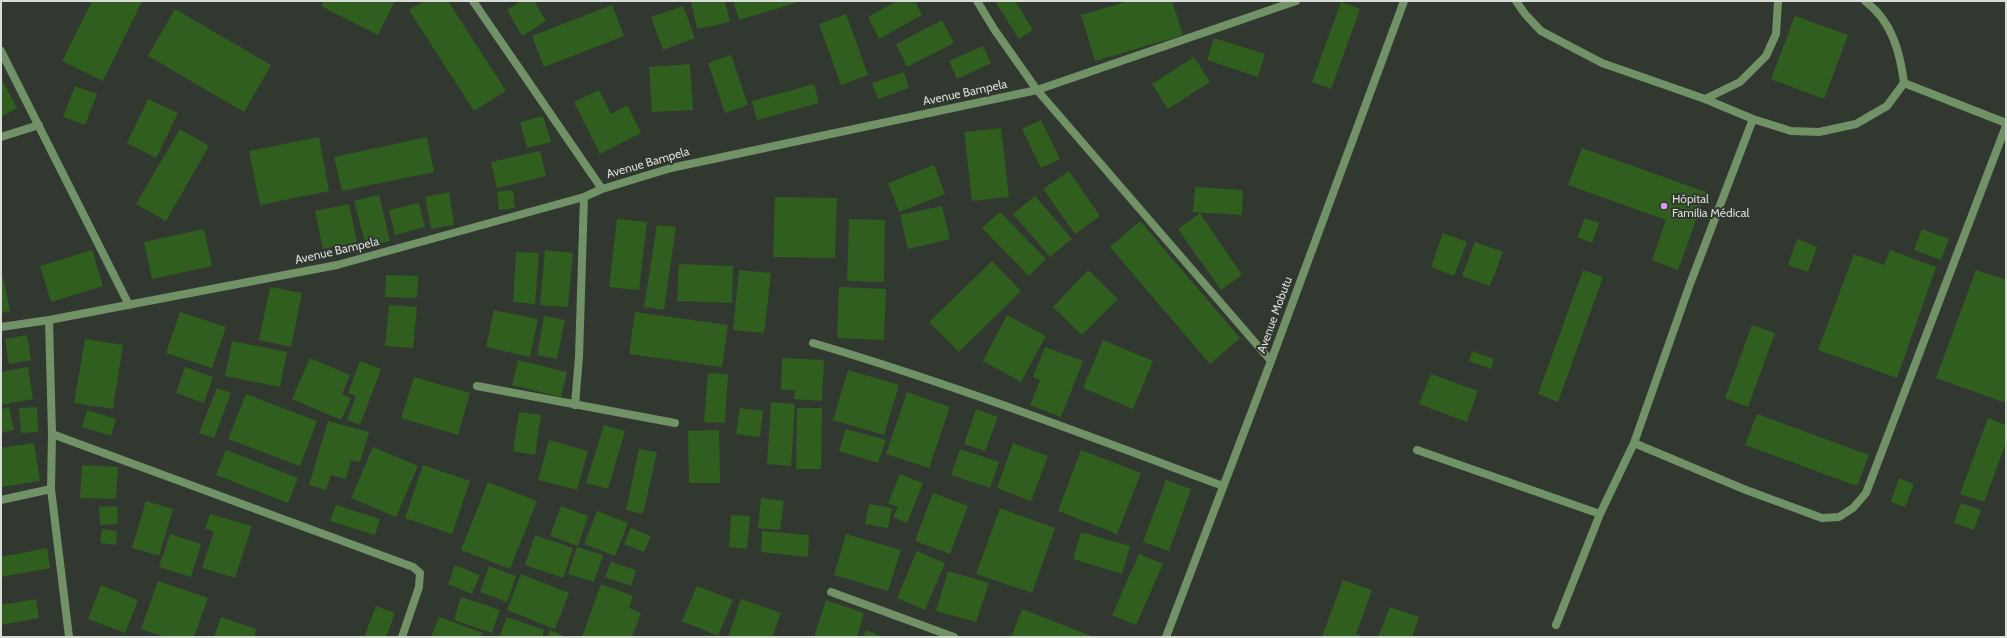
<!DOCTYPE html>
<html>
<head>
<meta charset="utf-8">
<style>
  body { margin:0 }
  #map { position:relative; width:2007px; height:638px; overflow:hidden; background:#31382f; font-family:Cabin,sans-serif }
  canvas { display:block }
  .frame { position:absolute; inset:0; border:2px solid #d8ddd7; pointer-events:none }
</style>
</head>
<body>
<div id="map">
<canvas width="2007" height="638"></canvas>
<div class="frame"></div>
</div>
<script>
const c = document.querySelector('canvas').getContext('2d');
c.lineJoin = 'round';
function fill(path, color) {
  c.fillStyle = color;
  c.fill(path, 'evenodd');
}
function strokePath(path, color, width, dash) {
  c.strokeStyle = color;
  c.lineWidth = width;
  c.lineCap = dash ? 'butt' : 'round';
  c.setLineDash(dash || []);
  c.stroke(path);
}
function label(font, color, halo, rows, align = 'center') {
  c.font = font + ' Cabin,sans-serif';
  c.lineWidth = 4;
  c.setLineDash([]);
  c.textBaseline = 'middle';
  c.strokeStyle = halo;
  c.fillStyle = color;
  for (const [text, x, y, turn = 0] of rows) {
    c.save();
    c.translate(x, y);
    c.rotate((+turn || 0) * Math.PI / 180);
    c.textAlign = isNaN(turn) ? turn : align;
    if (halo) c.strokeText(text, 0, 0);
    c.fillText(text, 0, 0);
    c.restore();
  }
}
fill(new Path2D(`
  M92 1H142L103 81 62 61Z
  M324 1H395L378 35 321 6Z
  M424 1H448L506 91 474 111 409 10Z
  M521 1H534L546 21 522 36 507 10Z
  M725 1 730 22 697 29 691 2Z
  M733 1H802L739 20Z
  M897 1H915L922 15 879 39 868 17Z
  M995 1H1015L1033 30 1019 39Z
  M1129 1H1172L1183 35 1095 61 1081 15Z
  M1341 2 1360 9 1331 89 1312 82Z
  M612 5 624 36 544 67 532 36Z
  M683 6 695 38 663 50 651 17Z
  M175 9 271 65 244 112 148 56Z
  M846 14 868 75 841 85 819 24Z
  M1795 16 1848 35 1824 99 1771 79Z
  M942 20 954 43 907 67 896 44Z
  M1214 38 1265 54 1258 77 1207 60Z
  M983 46 991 63 957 79 949 61Z
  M731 55 748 105 725 113 708 63Z
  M1194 57 1210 82 1168 109 1152 84Z
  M690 64 693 110 652 112 649 67Z
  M904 72 909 88 878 99 872 83Z
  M1 78 17 108 1 117Z
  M814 84 819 103 757 120 752 101Z
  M75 86 97 94 85 125 63 117Z
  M599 90 611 114 627 105 641 133 600 154 574 102Z
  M148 99 178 113 156 158 127 143Z
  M543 116 551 142 527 148 520 122Z
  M1041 120 1060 159 1041 168 1022 129Z
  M1001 128 1009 197 972 201 964 132Z
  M180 129 209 146 166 221 136 204Z
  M319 137 329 191 260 205 249 151Z
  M427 137 434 172 342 191 334 157Z
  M1582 148 1706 192 1678 270 1652 260 1666 220 1568 185Z
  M540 151 546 176 497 188 491 162Z
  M934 165 945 194 899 212 888 183Z
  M1069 171 1100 216 1075 234 1043 189Z
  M1195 187 1243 190 1242 215 1193 212Z
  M513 190 515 208 499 210 497 192Z
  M449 192 454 225 431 229 425 197Z
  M379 195 390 241 366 247 354 201Z
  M1035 196 1072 239 1050 257 1013 214Z
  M775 197 837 198 835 258 773 257Z
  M419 203 425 227 395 235 389 210Z
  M349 204 357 242 323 249 315 211Z
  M942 206 950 239 908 249 900 215Z
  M1000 212 1046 259 1029 276 982 228Z
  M1200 213 1242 275 1221 290 1178 229Z
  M1585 218 1599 223 1592 243 1577 237Z
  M617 219 647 222 639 290 609 287Z
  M849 219 885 220 884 282 847 281Z
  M1140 221 1240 338 1210 364 1110 247Z
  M657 225 676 227 664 310 644 307Z
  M204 229 212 266 152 279 144 242Z
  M1922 229 1949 239 1941 260 1914 250Z
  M1443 233 1467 242 1454 276 1431 267Z
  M1797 239 1817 247 1808 272 1788 265Z
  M1475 242 1503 252 1490 286 1462 276Z
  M92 250 103 286 51 302 40 266Z
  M545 250 573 253 568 307 540 305Z
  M1890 250 1936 267 1897 378 1818 350 1854 254 1884 265Z
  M516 252 539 253 535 304 513 302Z
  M992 261 1021 291 959 352 929 322Z
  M679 264 733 266 732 303 677 301Z
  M739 270 771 273 764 333 733 330Z
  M1088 270 1118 299 1082 335 1053 307Z
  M1583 270 1603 277 1558 402 1538 394Z
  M1976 270 2006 280V403L1936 378Z
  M386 275 418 276 417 298 385 297Z
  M3 277 10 311 1 313V278Z
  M270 287 302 293 291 347 259 340Z
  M839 287 886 289 884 340 837 338Z
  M389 305 417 307 413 348 385 346Z
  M494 310 538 319 530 357 486 347Z
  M180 312 226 327 212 368 166 353Z
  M635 312 728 325 722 367 629 354Z
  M1007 315 1046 336 1021 382 983 361Z
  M544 316 565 320 557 359 537 355Z
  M1752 325 1775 333 1748 407 1725 398Z
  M27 335 31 360 9 364 5 339Z
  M85 339 123 345 113 409 74 403Z
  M1103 340 1153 361 1133 409 1083 388Z
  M232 341 287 352 280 387 225 376Z
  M1045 347 1083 361 1061 417 1030 405 1040 380 1033 377Z
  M1472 351 1494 359 1491 369 1469 361Z
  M310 358 350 375 342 394 351 398 341 420 292 399Z
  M782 358 824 360 822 401 794 399 795 390H781Z
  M518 360 567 372 561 397 512 385Z
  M360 361 381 369 360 425 347 420 356 396 348 393Z
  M28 367 33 399 1 405V372Z
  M185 367 213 377 204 403 176 393Z
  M848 370 899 385 884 435 833 420Z
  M708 373 728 374 725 423 704 422Z
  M1431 374 1478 391 1467 422 1419 404Z
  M414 377 470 393 458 435 401 418Z
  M217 388 231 393 214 438 199 433Z
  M907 392 950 407 929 468 886 454Z
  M246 394 317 421 300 466 228 439Z
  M771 402 795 404 791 466 767 464Z
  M9 407 14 430 1 433V409Z
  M37 407 38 432 21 433 19 408Z
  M740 408 763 411 760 437 736 434Z
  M797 408H822L821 469H796Z
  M976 409 998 417 985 451 964 444Z
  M87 410 116 419 111 436 82 427Z
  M519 412 541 415 535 455 513 451Z
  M1757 414 1869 455 1857 486 1745 445Z
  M1988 418 2006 425V443L1984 502 1960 494Z
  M328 421 369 432 360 462 351 460 346 479 331 475 326 490 309 485Z
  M604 425 625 431 608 489 586 483Z
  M846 429 886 440 878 463 839 451Z
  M719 430 720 483H689L688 431Z
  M549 440 588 451 577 490 538 480Z
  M34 443 40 481 1 487V448Z
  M1013 443 1048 456 1031 501 997 488Z
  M373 447 418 466 396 517 351 498Z
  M639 449 657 452 643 514 626 510Z
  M960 449 999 462 990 488 951 475Z
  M226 450 298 478 288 503 216 475Z
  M1081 450 1141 473 1117 534 1058 511Z
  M82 465 118 467 116 499 80 498Z
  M423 465 470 481 452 534 405 518Z
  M900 474 923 483 907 523 893 517 898 507 888 503Z
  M1899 478 1914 484 1905 507 1891 502Z
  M1166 480 1191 489 1169 551 1143 542Z
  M488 482 537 501 510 569 461 550Z
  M933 493 968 506 950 554 915 541Z
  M761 498 784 501 780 530 758 528Z
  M146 501 173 509 159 556 132 548Z
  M1961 503 1981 510 1974 530 1954 523Z
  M869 504 892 508 888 528 865 524Z
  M336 505 380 519 375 535 330 521Z
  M117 506 118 524 100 525 99 507Z
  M561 506 588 516 578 546 550 536Z
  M1000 508 1055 528 1032 593 976 574Z
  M597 511 628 523 615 556 584 544Z
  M210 514 252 526 235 578 202 568 214 531 205 529Z
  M731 515 750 516 747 549 729 547Z
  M631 528 651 536 644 552 624 544Z
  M102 529 117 531 116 545 100 543Z
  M762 531 809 535 808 557 761 552Z
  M1081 532 1130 546 1122 574 1073 559Z
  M170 534 201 544 191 577 159 567Z
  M846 534 901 550 888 591 834 575Z
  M535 535 573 548 563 578 525 565Z
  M577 547 603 555 594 582 568 574Z
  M47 548 50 568 1 577V557Z
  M917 551 945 563 925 610 897 598Z
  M1139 554 1163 564 1136 625 1112 615Z
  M611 562 636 570 631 586 605 577Z
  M455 565 480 575 472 594 448 584Z
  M489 566 516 576 507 602 480 592Z
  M948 571 989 583 976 622 936 611Z
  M521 574 569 593 555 629 507 610Z
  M1343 580 1372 590 1356 634 1364 637H1322Z
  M158 581 208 598 194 637H164L141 629Z
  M601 584 633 596 629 608 641 613 632 637H582Z
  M101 585 138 600 125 633 88 619Z
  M697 586 733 600 718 636 682 621Z
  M461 597 500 610 492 633 454 620Z
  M36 599 39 618 1 625V605Z
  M741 599 781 613 772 637H728Z
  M826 600 864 613 857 637H814Z
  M376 606 395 613 386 637H364Z
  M1390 607 1419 617 1412 637H1378Z
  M1022 609 1094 637H1011Z
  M221 617 256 629 254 637H214Z
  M439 617 483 633 481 637H431Z
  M507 617 544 630 542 637H499Z
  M550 630 566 637H547Z
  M866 630 882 637H863Z`), '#305e1e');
strokePath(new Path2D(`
  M1516 1 1525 14 1541 31 1602 63 1705 99 1753 119 1791 131 1819 132 1856 124 1887 106 1904 83C1900 52 1892 21 1865 1
  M1904 83 2006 123
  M1705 99 1740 82 1766 56 1776 34 1778 1
  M1634 443 1746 490 1822 518 1839 517 1853 508 1866 493 2006 126
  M1417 450 1600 514
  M1556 625 1600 514 1634 443 1690 284 1753 119`), '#719266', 8);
strokePath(new Path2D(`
  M473 1 602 189
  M977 1 994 29 1037 90 1271 361
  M1 51 129 305
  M1 137 39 125
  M49 320 52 434 51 489 69 637
  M1 327 49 320 337 265 584 197 602 189 671 168 1037 90 1296 1
  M813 343C953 384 1088 436 1223 486
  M477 386 675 423
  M575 405 579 357 584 197
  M52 434 413 567 420 573 419 587 402 637
  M1 500 51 489
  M831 592 954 637
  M1166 637 1271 361 1404 1`), '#719266', 8);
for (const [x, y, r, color] of [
  [1664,206,4,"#dd98f3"]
]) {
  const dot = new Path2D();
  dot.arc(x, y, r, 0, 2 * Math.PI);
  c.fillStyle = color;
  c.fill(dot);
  strokePath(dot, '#31382f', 1.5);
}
label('12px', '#d8ddd7', '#31382f', [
  ["Avenue Bampela",965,93,-12],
  ["Avenue Bampela",648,163,-16],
  ["Avenue Bampela",337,251,-13],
  ["Avenue Mobutu",1275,315,-70]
]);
label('12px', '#d8ddd7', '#31382f', [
  ["Hôpital",1672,199],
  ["Familia Médical",1672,213]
], 'left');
</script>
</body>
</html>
